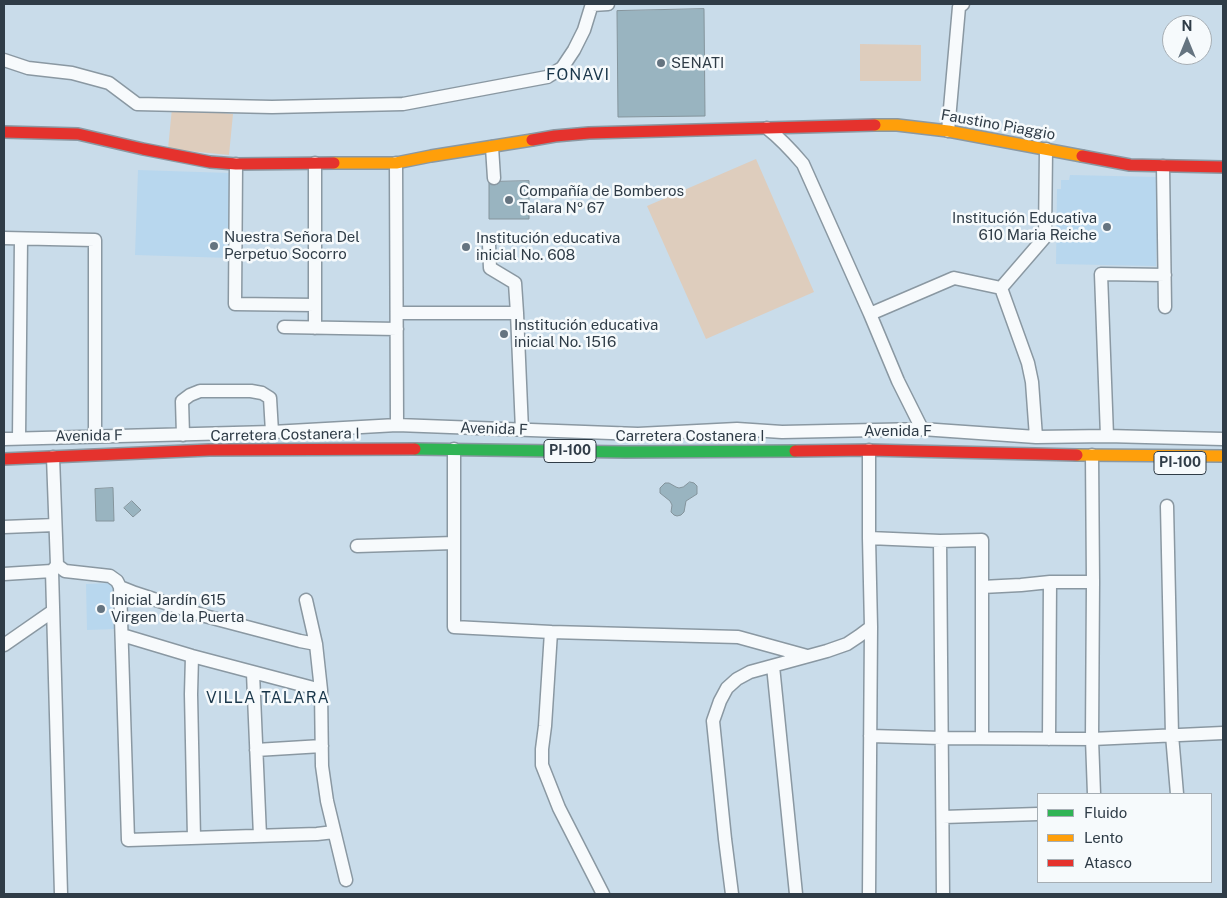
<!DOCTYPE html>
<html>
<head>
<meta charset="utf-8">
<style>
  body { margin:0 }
  #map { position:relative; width:1227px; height:898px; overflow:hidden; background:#c9dcea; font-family:"Public Sans",sans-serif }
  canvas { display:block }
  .frame { position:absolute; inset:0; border:5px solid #2f3c47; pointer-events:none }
  .legend { position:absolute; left:1037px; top:793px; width:175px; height:90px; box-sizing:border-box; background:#f6fafc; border:1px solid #a6aeb4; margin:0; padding:6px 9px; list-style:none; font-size:15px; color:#2f3c47 }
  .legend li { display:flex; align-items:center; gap:10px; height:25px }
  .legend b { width:25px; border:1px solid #a6aeb4 }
  .north { position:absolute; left:1162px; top:15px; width:50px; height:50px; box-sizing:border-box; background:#f6fafc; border:1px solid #a6aeb4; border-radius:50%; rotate:0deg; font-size:14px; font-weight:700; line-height:20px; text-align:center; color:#2f3c47 }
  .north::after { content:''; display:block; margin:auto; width:18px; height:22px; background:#657480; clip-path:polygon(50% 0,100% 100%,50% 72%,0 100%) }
</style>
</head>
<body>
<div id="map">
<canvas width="1227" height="898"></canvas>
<div class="frame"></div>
<ul class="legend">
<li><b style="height:6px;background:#30b455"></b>Fluido</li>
<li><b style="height:6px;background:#ff9f0a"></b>Lento</li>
<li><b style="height:6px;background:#e5322d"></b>Atasco</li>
</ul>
<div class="north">N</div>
</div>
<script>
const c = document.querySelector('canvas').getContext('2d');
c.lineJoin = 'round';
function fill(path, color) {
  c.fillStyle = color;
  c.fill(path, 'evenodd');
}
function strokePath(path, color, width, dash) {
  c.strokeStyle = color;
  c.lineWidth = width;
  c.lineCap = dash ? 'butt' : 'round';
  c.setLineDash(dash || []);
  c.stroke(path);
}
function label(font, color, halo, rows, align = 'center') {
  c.font = font + ' "Public Sans",sans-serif';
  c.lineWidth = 5;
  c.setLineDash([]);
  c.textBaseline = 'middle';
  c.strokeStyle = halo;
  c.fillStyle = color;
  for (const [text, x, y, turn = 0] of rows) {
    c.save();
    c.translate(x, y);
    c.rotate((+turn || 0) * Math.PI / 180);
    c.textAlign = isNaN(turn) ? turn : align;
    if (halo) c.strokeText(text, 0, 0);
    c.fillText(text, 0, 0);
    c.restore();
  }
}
fill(new Path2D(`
  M138 170 230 173V258L135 255Z
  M1070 175 1158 177 1156 266 1056 264 1057 189H1061V180H1069Z
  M111 583 116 589V629L87 630 86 584Z`), '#b8d7ee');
fill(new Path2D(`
  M860 44 921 45V81H860Z
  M172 108 233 114 229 155 168 149Z
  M756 159 814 292 706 339 647 206Z`), '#decdbd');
const building = new Path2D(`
  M704 9 705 116 618 117 617 11Z
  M529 181V219H489V182Z
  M690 482 694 483 697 486V494L686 501 684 512 681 515 677 516 674 515 671 512 672 505 670 501 660 493V488L665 483H669L676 487 679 488 683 487Z
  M113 488 114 521H96L95 489Z
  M132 501 141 510 133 517 124 508Z`);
fill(building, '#99b4c0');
strokePath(building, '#84949c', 1);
const street = new Path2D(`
  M592 5 608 4
  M4 60 28 68 72 73 109 83 137 104 272 107 403 104 547 77 562 68 574 50 584 30 592 4
  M767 128C781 139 792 151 803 164L870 314 898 381 922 429
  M948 131 959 7 963 4
  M492 147 494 178
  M315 163V328
  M396 163 397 425
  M236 164 235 304 315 305
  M1163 166 1165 307
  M4 238 95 240V436
  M489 244 490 268 515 283 517 313 522 430
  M1001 288 1028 363 1032 382 1036 437
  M397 313H517
  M870 314 954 278 1001 288 1045 237 1046 149
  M284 327 397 329
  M183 435 182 401 190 395 200 391H251L262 393 270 398 272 432
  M1107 436 1101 274 1165 275
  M19 438 21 239
  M4 439 272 432 397 425 638 434 737 429 782 432 922 429 1036 437 1107 436 1223 439
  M454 449V627L551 632 738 637 807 656
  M1092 455 1093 582 1092 739 1094 794
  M53 457 57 565 52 571 61 894
  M1167 506 1172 735 1177 794
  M4 527 55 525
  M869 538 940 541 982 540V738
  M940 541 943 894
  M357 546 454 543
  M57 565 65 571 110 576 117 581 120 587 128 840 317 834 334 832
  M4 574 52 571
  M120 587 135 593 205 616 300 641 316 644
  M982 587 1021 585 1050 582H1093
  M306 600 316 644 321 690 322 766 327 801 346 880
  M551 632 545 726 542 749V765L559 808 603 894
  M122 635 192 656 321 690
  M4 645 53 611
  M192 656 191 694 194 838
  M773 666 796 894
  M253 673 260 836
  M870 736 942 738 1092 739 1223 733
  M1049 739 1050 582
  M256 750 322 746
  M943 817 1038 814
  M732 894 725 839 713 721 720 701 727 688 737 679 750 672 827 651 847 644 859 636 871 627
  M869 894 871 627 869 538V450`);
const fast = new Path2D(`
  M415 449 625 452 795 451`);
const slow = new Path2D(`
  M875 125H897L948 131 1082 156
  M334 163H396L431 156 532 140
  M1077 455 1223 456`);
const jam = new Path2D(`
  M4 132 78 134 143 149 210 162 236 164 334 163
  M532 140 555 136 589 133 875 125
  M1082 156 1130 165 1223 167
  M795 451 869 450 1077 455
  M4 459 209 450 415 449`);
strokePath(street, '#8a98a2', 15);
strokePath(fast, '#8a98a2', 14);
strokePath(slow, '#8a98a2', 14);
strokePath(jam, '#8a98a2', 14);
strokePath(street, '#f7fafc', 12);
strokePath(fast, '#30b455', 11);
strokePath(slow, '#ff9f0a', 11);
strokePath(jam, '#e5322d', 11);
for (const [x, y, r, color] of [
  [661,63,5,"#657480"],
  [509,200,5,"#657480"],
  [1107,227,5,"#657480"],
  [214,246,5,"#657480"],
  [466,247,5,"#657480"],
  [504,334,5,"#657480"],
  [101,609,5,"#657480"]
]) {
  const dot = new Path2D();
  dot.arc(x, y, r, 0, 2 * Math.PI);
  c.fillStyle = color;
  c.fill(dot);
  strokePath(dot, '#f6fafc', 2);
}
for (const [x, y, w] of [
  [570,451,52],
  [1180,463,52]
]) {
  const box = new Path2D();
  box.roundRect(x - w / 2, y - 11.5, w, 23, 4);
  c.fillStyle = '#f6fafc';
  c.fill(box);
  strokePath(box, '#2f3c47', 1);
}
label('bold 14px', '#2f3c47', null, [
  ["PI-100",570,451],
  ["PI-100",1180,463]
]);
label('15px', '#2f3c47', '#f6fafc', [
  ["SENATI",671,63],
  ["Compañía de Bomberos",519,191],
  ["Talara Nº 67",519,208],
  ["Institución Educativa",1097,218,"right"],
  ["610 Maria Reiche",1097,235,"right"],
  ["Nuestra Señora Del",224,237],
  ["Perpetuo Socorro",224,254],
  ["Institución educativa",476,238],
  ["inicial No. 608",476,255],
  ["Institución educativa",514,325],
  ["inicial No. 1516",514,342],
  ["Inicial Jardín 615",111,600],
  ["Virgen de la Puerta",111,617]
], 'left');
label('15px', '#2f3c47', '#f6fafc', [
  ["Faustino Piaggio",998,125,10],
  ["Avenida F",494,429,2],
  ["Avenida F",898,431],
  ["Carretera Costanera I",285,435,-1],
  ["Avenida F",89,436,-1],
  ["Carretera Costanera I",690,436]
]);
c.letterSpacing = '1px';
label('16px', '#19364a', '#f6fafc', [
  ["FONAVI",578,75],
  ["VILLA TALARA",268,698]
]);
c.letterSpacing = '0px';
</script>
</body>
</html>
